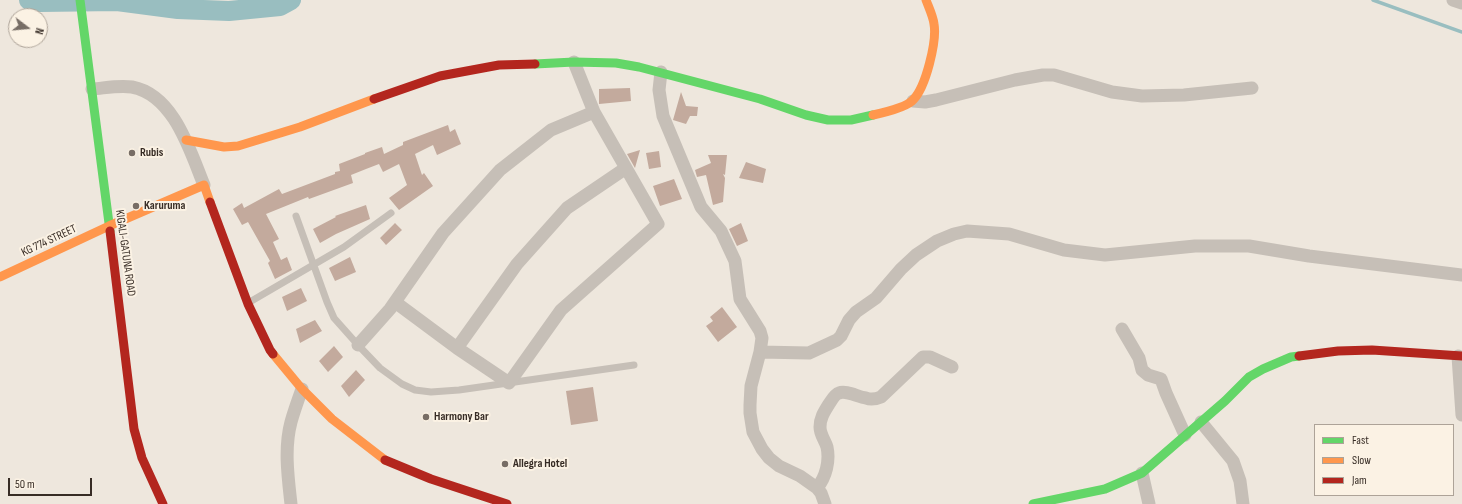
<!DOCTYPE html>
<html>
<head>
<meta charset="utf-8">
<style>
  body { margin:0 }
  #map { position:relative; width:1462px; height:504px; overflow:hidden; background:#eee7dd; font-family:"Sofia Sans Condensed",sans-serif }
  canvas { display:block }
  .legend { position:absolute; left:1314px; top:424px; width:140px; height:72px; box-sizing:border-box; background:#fbf2e4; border:1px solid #ada398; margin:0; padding:5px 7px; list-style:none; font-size:12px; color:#372c25 }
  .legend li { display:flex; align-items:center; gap:8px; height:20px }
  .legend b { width:20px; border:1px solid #ada398 }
  .north { position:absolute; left:8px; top:8px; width:40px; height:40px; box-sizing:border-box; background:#fbf2e4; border:1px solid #ada398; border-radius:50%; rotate:106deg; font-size:11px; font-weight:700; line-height:16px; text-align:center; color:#372c25 }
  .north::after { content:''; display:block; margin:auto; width:14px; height:18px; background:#776d65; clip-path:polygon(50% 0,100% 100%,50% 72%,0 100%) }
  .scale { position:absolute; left:8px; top:478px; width:84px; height:18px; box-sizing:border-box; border:2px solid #372c25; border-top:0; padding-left:5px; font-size:12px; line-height:14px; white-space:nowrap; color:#372c25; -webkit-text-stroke:3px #fbf2e4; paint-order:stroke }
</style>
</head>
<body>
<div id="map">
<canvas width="1462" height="504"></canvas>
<ul class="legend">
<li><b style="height:5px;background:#63d668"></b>Fast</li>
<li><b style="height:5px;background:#ff974d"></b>Slow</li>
<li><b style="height:5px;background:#b3261e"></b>Jam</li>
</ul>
<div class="north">N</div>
<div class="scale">50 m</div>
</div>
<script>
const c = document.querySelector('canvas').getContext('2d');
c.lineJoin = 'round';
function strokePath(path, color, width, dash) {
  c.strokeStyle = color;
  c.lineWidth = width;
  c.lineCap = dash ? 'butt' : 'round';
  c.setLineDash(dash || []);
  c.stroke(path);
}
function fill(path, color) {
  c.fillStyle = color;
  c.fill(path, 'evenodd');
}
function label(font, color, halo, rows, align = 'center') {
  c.font = font + ' "Sofia Sans Condensed",sans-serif';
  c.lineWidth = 4;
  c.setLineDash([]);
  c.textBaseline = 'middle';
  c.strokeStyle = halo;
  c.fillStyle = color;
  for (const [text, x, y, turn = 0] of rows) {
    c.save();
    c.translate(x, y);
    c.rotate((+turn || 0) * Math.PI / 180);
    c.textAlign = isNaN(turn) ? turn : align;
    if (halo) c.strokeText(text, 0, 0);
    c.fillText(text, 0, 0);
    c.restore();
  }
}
strokePath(new Path2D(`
  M1373 0 1462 32`), '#99bec0', 3.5);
strokePath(new Path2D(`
  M29 0 40 2 117 1 178 9 229 11 280 6 291 0`), '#99bec0', 20);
fill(new Path2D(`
  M630 88 631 101 599 104V89Z
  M681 92 686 106 698 107 697 116H690L686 124 673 120Z
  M448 125 450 132 455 129 461 144 437 155 433 145 415 154 422 175 424 173 433 186 399 210 389 198 407 185 399 164 383 172 379 164 366 169 351 175 353 183 309 199 308 197 266 214 279 239 273 242 281 260 287 257 292 270 275 279 268 263 270 261 248 222 242 225 233 209 242 203 244 208 279 189 282 194 335 174V172L340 171 339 164 365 154V153L382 147 384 154 403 145V142Z
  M640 150 635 168 627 154Z
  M659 151 661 167 649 169 646 153Z
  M708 155H727L725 175 723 174 725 178 723 202 713 205 706 175 697 177 695 170 711 163Z
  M746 162 766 169 763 183 739 178Z
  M674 179 682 199 660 206 653 186Z
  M366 205 370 219 336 234 320 243 313 229 336 217 335 216Z
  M395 223 402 230 386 245 380 238Z
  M741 223 748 241 737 246 729 229Z
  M350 257 356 272 335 281 329 268Z
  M301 288 307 301 287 311 282 297Z
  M722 307 737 327 718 342 706 326 713 321 710 317Z
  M315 320 322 331 300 343 296 329Z
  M334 346 343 357 328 372 319 361Z
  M356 370 365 380 349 397 341 386Z
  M593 387 598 421 571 425 566 391Z`), '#c3aa9d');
strokePath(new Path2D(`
  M296 216 327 302 334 318 358 345 380 368 402 384 415 390 431 392 459 390 634 365
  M248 303 344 247 391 213`), '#c6bfb7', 7);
strokePath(new Path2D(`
  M1453 0 1462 3
  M661 72 659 90 663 116 701 207 721 231 735 261 740 299 760 331 762 338 760 352 751 386 750 405V413L753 432 762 449 769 458 779 466 800 476 817 488 821 493 825 504
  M92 89C105 88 119 85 132 87 174 95 190 151 204 185
  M913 101 925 102 936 100 1015 80 1043 75H1054L1112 92 1142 96 1184 95 1252 88
  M395 302 457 348 509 383 561 310 658 224 594 112 574 62
  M1122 329 1139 358 1142 370 1148 375 1161 379 1166 393 1185 435
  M358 345 390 309 443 233 500 170 551 130 594 112
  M457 348 517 264 567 208 626 168
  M760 352 809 353 837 340 841 336 849 320 856 312 876 298 901 269 916 255 937 241 954 234 967 231 1009 234 1064 250 1105 255 1195 246H1249L1309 256 1462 275
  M1458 356 1462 415
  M1201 422 1233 461 1240 481 1243 504
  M1142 473 1149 504
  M817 488C826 477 830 461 827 447 825 440 820 435 820 427 820 418 824 412 829 404 831 401 835 394 839 393 846 390 858 397 866 398 871 400 876 399 881 397L923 357H930L952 367
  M291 504C288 477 284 448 291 422 294 411 298 400 302 389`), '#c6bfb7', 13);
strokePath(new Path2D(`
  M80 0 110 231
  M535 64 574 62 616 63 639 67 760 99 806 115 828 120H851L873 115
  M1033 504 1105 489 1142 473 1225 401 1249 377 1263 369 1291 357 1299 356`), '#63d668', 9);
strokePath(new Path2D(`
  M873 115C882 113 907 107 913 100 926 87 937 41 934 24 933 16 929 8 926 0
  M186 140 224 147 238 146 300 127 374 99
  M0 277 109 226 204 185 210 202
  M273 354 302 389 332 419 385 460`), '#ff974d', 9);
strokePath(new Path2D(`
  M374 99 440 76 499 65 535 64
  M210 202 248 304 270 350 273 354
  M110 231 134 429 142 458 163 504
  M1299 356 1338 351 1372 350 1462 356
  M385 460 431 479 507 504`), '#b3261e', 9);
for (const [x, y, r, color] of [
  [132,153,4,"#776d65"],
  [136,206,4,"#776d65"],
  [426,417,4,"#776d65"],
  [505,464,4,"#776d65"]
]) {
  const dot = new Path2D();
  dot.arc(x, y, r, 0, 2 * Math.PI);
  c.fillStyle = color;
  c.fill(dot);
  strokePath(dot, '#fbf2e4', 1.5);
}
label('bold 12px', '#372c25', '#fbf2e4', [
  ["Rubis",140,153],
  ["Karuruma",144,206],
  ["Harmony Bar",434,417],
  ["Allegra Hotel",513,464]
], 'left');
label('12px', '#372c25', '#fbf2e4', [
  ["KG 774 STREET",49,241,-25],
  ["KIGALI-GATUNA ROAD",125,253,82]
]);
</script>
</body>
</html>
